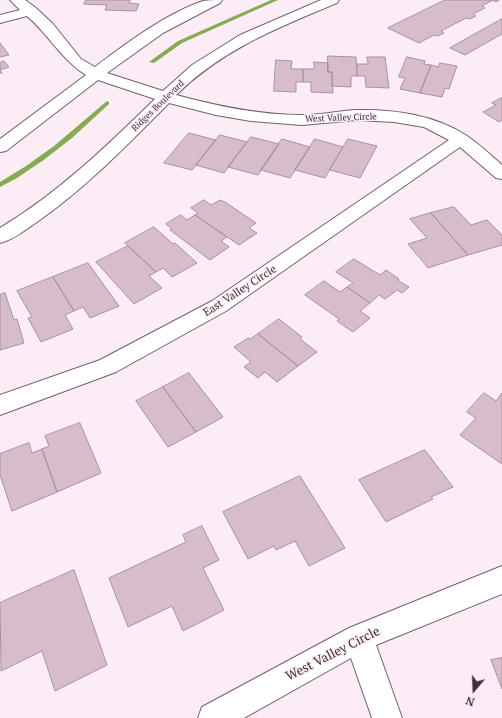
<!DOCTYPE html>
<html>
<head>
<meta charset="utf-8">
<style>
  body { margin:0 }
  #map { position:relative; width:502px; height:718px; overflow:hidden; background:#fcecf5; font-family:"PT Serif",serif }
  canvas { display:block }
  .north { position:absolute; left:454px; top:670px; width:40px; height:40px; -webkit-text-stroke:3px #fcecf5; paint-order:stroke; rotate:199deg; font-size:11px; font-weight:700; line-height:16px; text-align:center; color:#3a3036 }
  .north::after { content:''; display:block; margin:auto; width:14px; height:18px; background:#3a3036; clip-path:polygon(50% 0,100% 100%,50% 72%,0 100%) }
</style>
</head>
<body>
<div id="map">
<canvas width="502" height="718"></canvas>
<div class="north">N</div>
</div>
<script>
const c = document.querySelector('canvas').getContext('2d');
c.lineJoin = 'round';
function fill(path, color) {
  c.fillStyle = color;
  c.fill(path, 'evenodd');
}
function strokePath(path, color, width, dash) {
  c.strokeStyle = color;
  c.lineWidth = width;
  c.lineCap = dash ? 'butt' : 'round';
  c.setLineDash(dash || []);
  c.stroke(path);
}
function label(font, color, halo, rows, align = 'center') {
  c.font = font + ' "PT Serif",serif';
  c.lineWidth = 3;
  c.setLineDash([]);
  c.textBaseline = 'middle';
  c.strokeStyle = halo;
  c.fillStyle = color;
  for (const [text, x, y, turn = 0] of rows) {
    c.save();
    c.translate(x, y);
    c.rotate((+turn || 0) * Math.PI / 180);
    c.textAlign = isNaN(turn) ? turn : align;
    if (halo) c.strokeText(text, 0, 0);
    c.fillText(text, 0, 0);
    c.restore();
  }
}
fill(new Path2D(`
  M271 0H278L182 43 154 63 149 62 178 41Z
  M107 101 109 102V104L72 138 45 159 17 178 0 187V182L26 166 54 146Z`), '#87ab50');
const building = new Path2D(`
  M86 0H130L129 3 139 4 136 11 105 10 107 5 84 4Z
  M445 0H499L496 2 493 0 482 6 485 8 473 14 476 16 470 19 466 18 441 31 444 33 438 36 434 35 419 43 388 28Z
  M502 19V34L465 55 450 48Z
  M0 43 9 55 0 57Z
  M328 56 356 57 357 76H351V87L332 86V72H328Z
  M367 57H385L389 88 366 87 365 76H357V64H368Z
  M407 57 425 61 424 64 431 65 420 93 400 89 405 78 399 77Z
  M276 60 292 61 291 69H303V82H296V92L274 91Z
  M4 61 9 67 0 70 2 73H0V63Z
  M314 62 328 63V72H332L333 93 311 92V82H303V69H314Z
  M440 63 457 66 449 89 445 88 442 97 420 93 431 65 438 67Z
  M502 98V120L499 122 483 112 496 105 492 103Z
  M189 133 216 140 192 170 164 163Z
  M220 135 247 142 224 173 196 165Z
  M251 137 279 144 258 175 228 167Z
  M282 139 310 147 290 178 261 170Z
  M315 139 343 147 325 178 295 170Z
  M348 139 377 146 360 178 330 170Z
  M204 200 211 205 220 200 225 202 256 223 249 228 257 233 239 245 195 215 198 213 191 208Z
  M454 207 471 225 487 220 502 235V245L468 255 431 213Z
  M431 213 468 255 428 268 408 244 427 238 410 219Z
  M181 215 187 220 195 215 227 237 221 241 229 247 210 260 170 230 172 229 166 224Z
  M154 227 173 244 175 243 197 263 172 277 163 268 156 272 125 243Z
  M128 246 156 272 149 276 162 288 134 304 96 262Z
  M354 259 380 275 386 270 399 279 397 280 409 287 402 293 397 290 385 299 379 295 370 303 347 287 353 283 336 272Z
  M88 263 119 306 90 318 83 307 74 311 53 277Z
  M53 277 74 311 65 315 73 329 41 342 28 318 32 317 17 291Z
  M324 281 340 292 347 287 370 303 360 311 370 318 353 332 337 321 339 319 305 295Z
  M5 293 14 320 17 319 24 343 0 350V295Z
  M279 319 302 337 300 339 317 352 298 366 258 334Z
  M258 334 298 366 277 382 265 372 258 378 244 367 251 362 234 347 248 338 250 339Z
  M189 373 223 417 196 432 163 387Z
  M163 387 196 432 168 447 136 401Z
  M484 393 496 401 502 393V464L460 435 476 418 467 412Z
  M80 423 101 473 57 492 42 449 49 446 45 436Z
  M29 443 32 453 42 449 57 492 12 511 0 475V454Z
  M425 450 453 487 431 497 433 499 386 522 359 480Z
  M300 476 345 548 309 566 295 541 276 550 274 546 248 559 223 512Z
  M202 526 219 560 203 568 224 610 183 631 172 606 128 627 109 578 186 542 183 535Z
  M74 570 107 665 55 691 42 651 1 671 0 603Z
  M502 658V689L491 660Z`);
fill(building, '#d7bccb');
strokePath(building, '#aa909f', 1);
const minor = new Path2D(`
  M10 0H25L36 8 53 24 81 59 95 67C125 44 167 13 203 1 208 0 216 0 222 0L220 3 163 33 107 73 163 91 192 65 240 35 321 0H339L337 3C277 28 223 49 176 95 217 106 259 115 302 115 320 115 338 111 356 110 393 109 436 115 467 136 479 144 491 155 502 165V179L496 178 460 147 226 311 116 372 0 415V395L100 360 212 301 449 140 424 127 394 122 357 120 302 125 251 121 216 115 169 103C127 145 86 188 37 222 25 230 13 240 0 243V228C58 193 107 146 155 99L98 80 6 151 0 152V139L86 75C62 60 48 34 27 16L0 23V15L20 10Z
  M502 566V594L376 645 402 718H372L351 658 244 718H198L202 707 349 628Z`);
strokePath(minor, '#765e6c', 2);
fill(minor, '#fff');
label('9px', '#3a3036', '#fcecf5', [
  ["Ridges Boulevard",158,106,-44],
  ["West Valley Circle",341,118,-2]
]);
label('11px', '#3a3036', '#fcecf5', [
  ["East Valley Circle",240,291,-33]
]);
label('13px', '#3a3036', '#fcecf5', [
  ["West Valley Circle",333,654,-27]
]);
</script>
</body>
</html>
